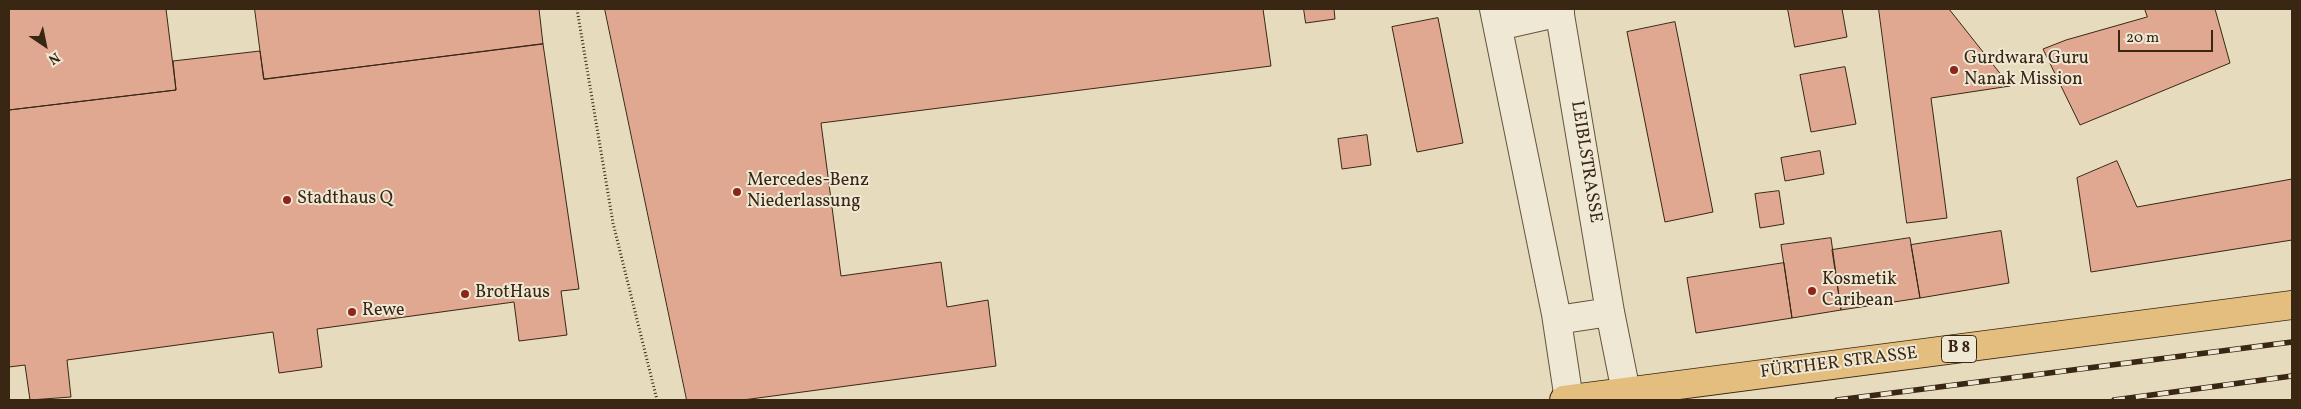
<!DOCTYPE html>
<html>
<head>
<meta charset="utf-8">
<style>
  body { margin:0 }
  #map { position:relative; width:2301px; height:409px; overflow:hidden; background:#e7dbbd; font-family:Vollkorn,serif }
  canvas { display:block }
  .frame { position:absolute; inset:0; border:10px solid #392714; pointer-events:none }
  .north { position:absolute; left:20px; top:20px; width:50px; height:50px; -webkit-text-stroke:4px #efe8d4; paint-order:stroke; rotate:146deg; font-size:14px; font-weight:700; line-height:20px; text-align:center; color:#392714 }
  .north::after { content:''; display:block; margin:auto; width:18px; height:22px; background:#392714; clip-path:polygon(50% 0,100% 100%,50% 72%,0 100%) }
  .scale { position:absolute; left:2118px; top:30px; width:95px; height:22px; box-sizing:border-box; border:2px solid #392714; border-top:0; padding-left:6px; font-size:15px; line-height:18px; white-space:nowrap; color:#392714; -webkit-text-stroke:4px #efe8d4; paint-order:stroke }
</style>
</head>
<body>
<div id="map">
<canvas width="2301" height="409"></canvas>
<div class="frame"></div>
<div class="north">N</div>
<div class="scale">20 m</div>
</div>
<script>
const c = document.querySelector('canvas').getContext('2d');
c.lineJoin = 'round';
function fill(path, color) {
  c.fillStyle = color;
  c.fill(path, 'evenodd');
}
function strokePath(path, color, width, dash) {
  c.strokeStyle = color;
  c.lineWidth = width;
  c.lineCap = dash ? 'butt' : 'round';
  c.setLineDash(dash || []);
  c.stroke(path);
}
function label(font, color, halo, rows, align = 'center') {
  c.font = font + ' Vollkorn,serif';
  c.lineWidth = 4;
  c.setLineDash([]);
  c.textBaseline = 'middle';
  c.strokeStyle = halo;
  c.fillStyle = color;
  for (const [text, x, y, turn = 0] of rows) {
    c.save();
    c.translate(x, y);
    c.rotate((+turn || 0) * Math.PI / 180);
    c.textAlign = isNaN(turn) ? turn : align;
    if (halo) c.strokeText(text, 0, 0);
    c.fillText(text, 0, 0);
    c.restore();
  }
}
const building = new Path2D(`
  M9 9H166L176 90 9 110Z
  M255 9H539L543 44 264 79Z
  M605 9H1263L1271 66 821 123 841 276 941 262 947 307 988 300 996 366 743 400H687Z
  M1304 9H1334L1335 19 1306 23Z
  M1788 9H1842L1847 37 1795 47Z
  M1879 9H1949L2010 86 1931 98 1947 218 1907 223Z
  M2145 9H2215L2230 63 2080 125 2043 49 2066 40 2147 17Z
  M1438 18 1463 143 1417 152 1392 27Z
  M1675 22 1713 212 1665 222 1627 32Z
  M543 44 579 289 561 291 567 335 519 341 514 302 317 329 322 367 279 373 273 332 67 360 71 397 30 400 25 365 9 367V110L176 90 173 61 260 51 264 79Z
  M1845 67 1856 124 1811 132 1800 75Z
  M1367 135 1371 165 1342 169 1338 139Z
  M1820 151 1824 174 1785 181 1781 158Z
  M2117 161 2137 207 2292 179V240L2091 272 2077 178Z
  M1779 191 1784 224 1760 228 1755 194Z
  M2001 231 2009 283 1920 298 1911 245Z
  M1831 238 1841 310 1792 318 1781 245Z
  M1910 238 1920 298 1841 310 1832 250Z
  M1784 263 1792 318 1696 333 1687 278Z`);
fill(building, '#e0a891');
strokePath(building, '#392714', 1);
const minor = new Path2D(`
  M1494 9 1556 314 1569 400
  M1559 9 1610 312 1626 392
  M1498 26 1560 12
  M1557 320 1610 312`);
const primary = new Path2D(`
  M1564 400 2292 305`);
strokePath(minor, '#64543e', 30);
strokePath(primary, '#392714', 30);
strokePath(new Path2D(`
  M577 9 613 223 657 400`), '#392714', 3, [1, 2.5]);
strokePath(minor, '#efe8d4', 28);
strokePath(primary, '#e4be7e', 28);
const rail = new Path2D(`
  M1837 400 2292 342
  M2114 400 2292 376`);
strokePath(rail, '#392714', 5.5);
strokePath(rail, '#efe8d4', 4, [11]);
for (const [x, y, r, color] of [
  [1954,70,5,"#8f2418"],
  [737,192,5,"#8f2418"],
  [287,200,5,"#8f2418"],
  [1812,291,5,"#8f2418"],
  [465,294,5,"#8f2418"],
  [352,312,5,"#8f2418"]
]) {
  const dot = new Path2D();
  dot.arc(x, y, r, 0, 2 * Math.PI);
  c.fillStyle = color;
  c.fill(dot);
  strokePath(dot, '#efe8d4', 2);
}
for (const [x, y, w] of [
  [1959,349,35]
]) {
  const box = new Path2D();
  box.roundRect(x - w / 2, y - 13.5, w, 27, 4);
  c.fillStyle = '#efe8d4';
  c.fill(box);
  strokePath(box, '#392714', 1);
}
label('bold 16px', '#392714', null, [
  ["B 8",1959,349]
]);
label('18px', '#392714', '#efe8d4', [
  ["Gurdwara Guru",1964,60],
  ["Nanak Mission",1964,81],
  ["Mercedes-Benz",747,182],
  ["Niederlassung",747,203],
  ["Stadthaus Q",297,200],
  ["Kosmetik",1822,281],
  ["Caribean",1822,302],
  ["BrotHaus",475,294],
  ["Rewe",362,312]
], 'left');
label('18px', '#392714', '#efe8d4', [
  ["LEIBLSTRASSE",1585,162,81],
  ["FÜRTHER STRASSE",1839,364,-7]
]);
</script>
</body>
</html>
